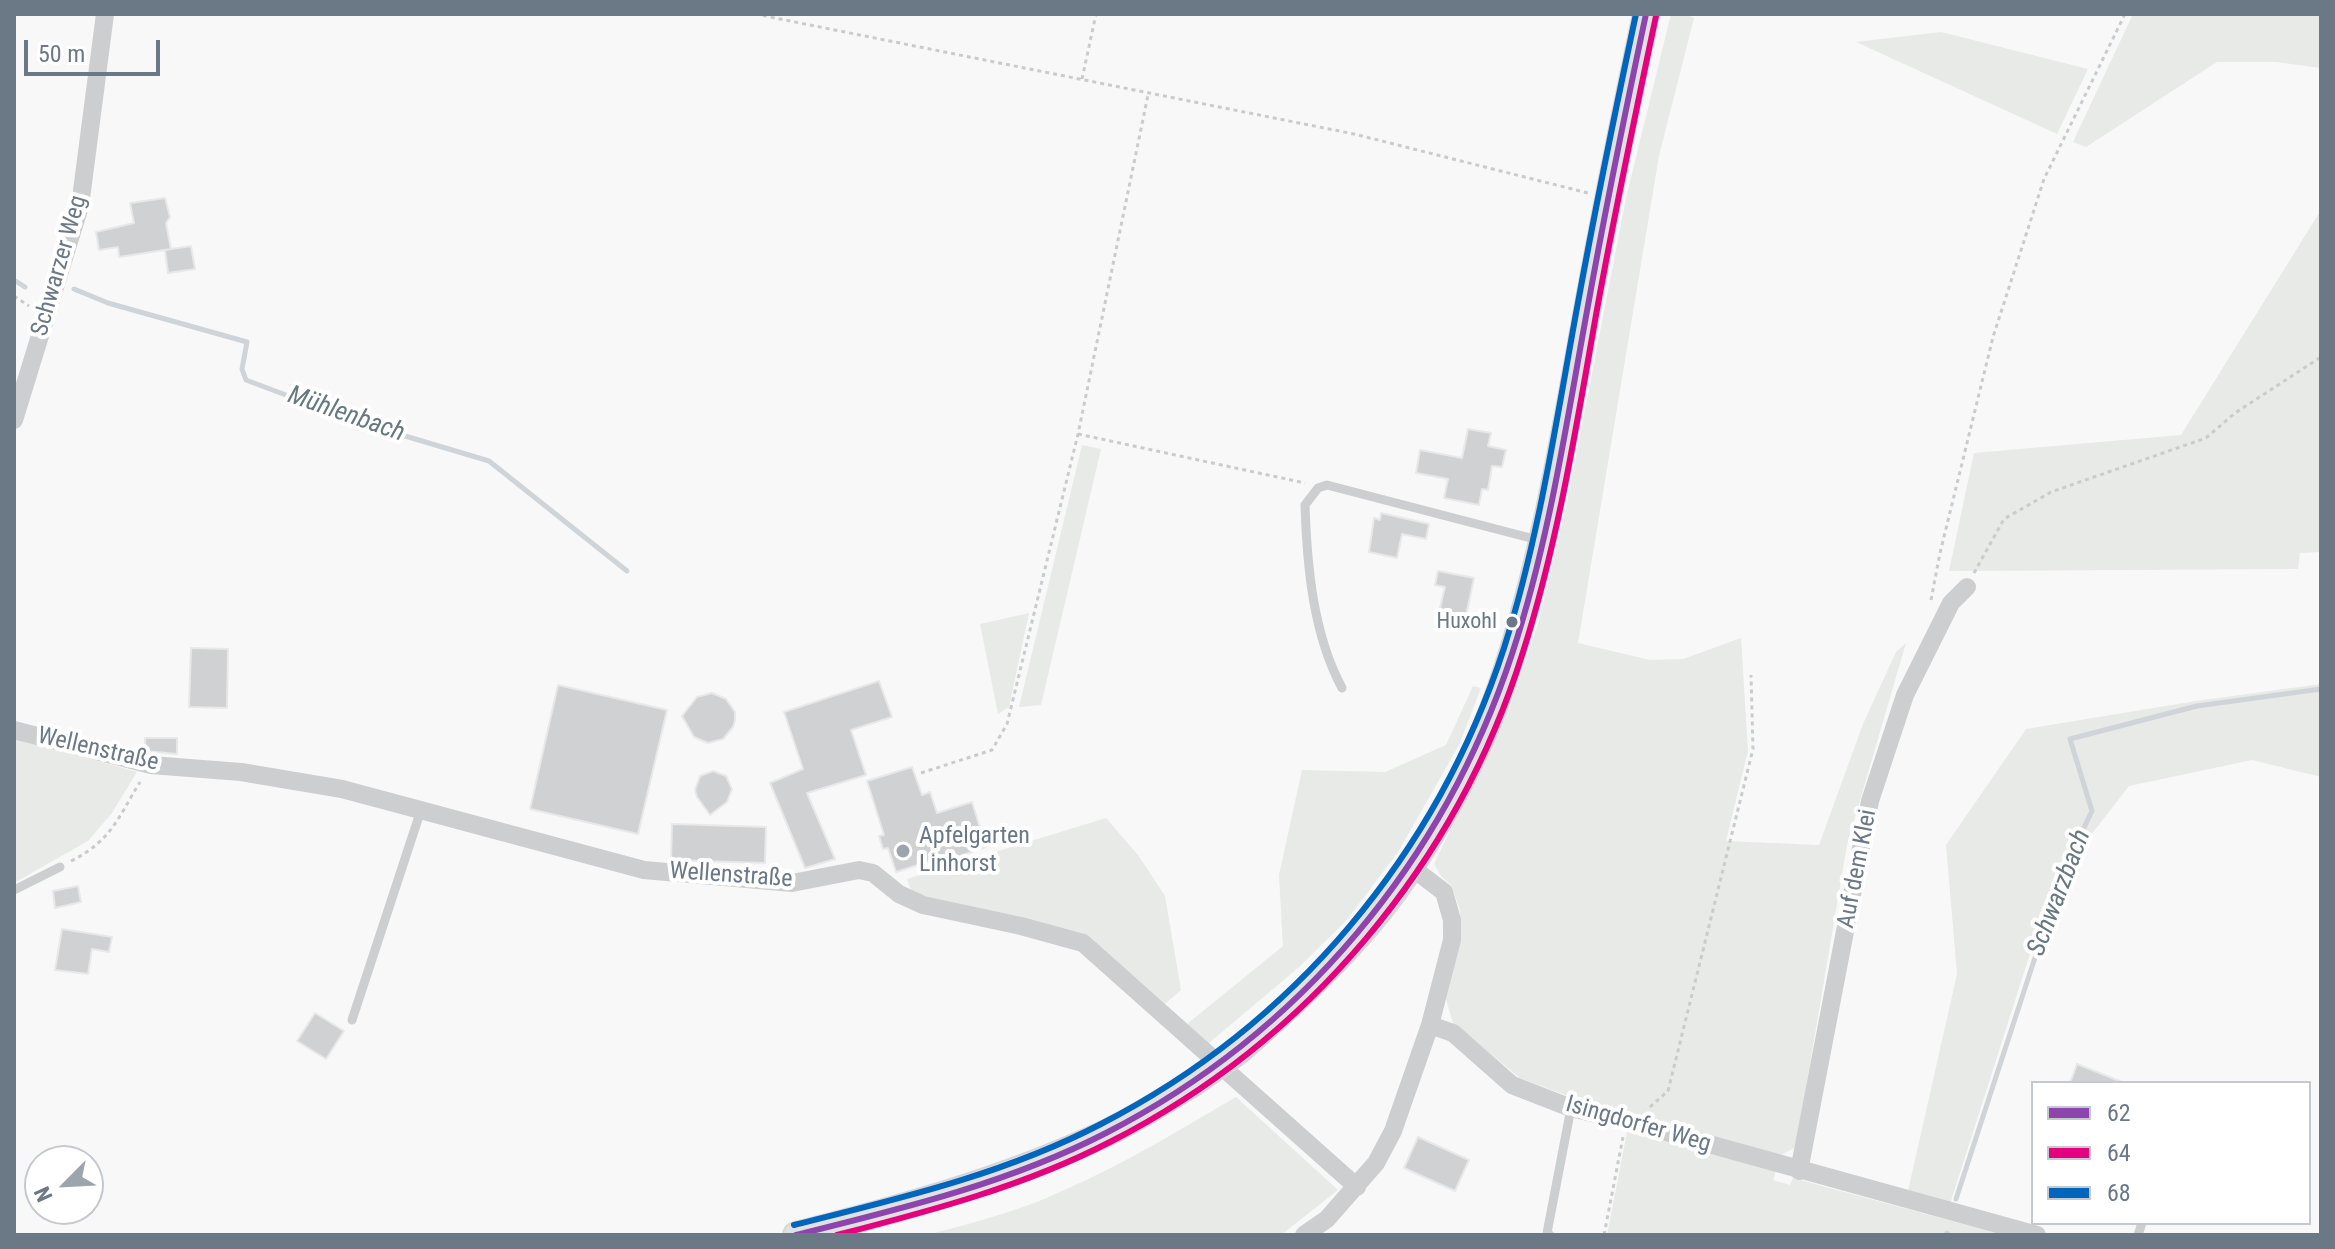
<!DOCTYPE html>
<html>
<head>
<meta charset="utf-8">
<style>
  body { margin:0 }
  #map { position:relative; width:2335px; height:1249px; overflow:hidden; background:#f8f8f8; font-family:"Roboto Condensed",sans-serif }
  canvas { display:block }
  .frame { position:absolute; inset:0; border:16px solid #6b7886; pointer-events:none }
  .legend { position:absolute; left:2031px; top:1081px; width:280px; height:144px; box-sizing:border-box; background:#fff; border:2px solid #c4c9cf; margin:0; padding:10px 14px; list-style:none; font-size:24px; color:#6b7886 }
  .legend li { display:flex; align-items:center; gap:16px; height:40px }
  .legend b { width:40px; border:2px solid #c4c9cf }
  .north { position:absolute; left:24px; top:1145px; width:80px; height:80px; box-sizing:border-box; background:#fff; border:2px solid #c4c9cf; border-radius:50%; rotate:246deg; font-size:22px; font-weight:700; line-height:32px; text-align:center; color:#6b7886 }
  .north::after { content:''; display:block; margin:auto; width:28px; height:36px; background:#9ca5ae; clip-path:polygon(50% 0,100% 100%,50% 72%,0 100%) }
  .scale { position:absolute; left:24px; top:40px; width:136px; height:36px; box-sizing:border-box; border:4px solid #6b7886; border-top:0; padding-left:10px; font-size:24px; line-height:28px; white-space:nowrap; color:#6b7886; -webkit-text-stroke:6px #fff; paint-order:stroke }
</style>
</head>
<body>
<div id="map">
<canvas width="2335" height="1249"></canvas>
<div class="frame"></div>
<ul class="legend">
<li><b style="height:10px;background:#8e44ad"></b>62</li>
<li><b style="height:10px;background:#e5007d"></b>64</li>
<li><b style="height:10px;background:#0065bd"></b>68</li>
</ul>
<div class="north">N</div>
<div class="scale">50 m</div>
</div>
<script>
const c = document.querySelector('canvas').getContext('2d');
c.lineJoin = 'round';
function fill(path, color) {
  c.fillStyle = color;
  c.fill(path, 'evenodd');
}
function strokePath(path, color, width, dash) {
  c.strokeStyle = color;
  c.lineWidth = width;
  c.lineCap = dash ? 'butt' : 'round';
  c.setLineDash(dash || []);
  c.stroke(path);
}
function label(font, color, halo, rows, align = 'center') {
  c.font = font + ' "Roboto Condensed",sans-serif';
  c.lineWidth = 8;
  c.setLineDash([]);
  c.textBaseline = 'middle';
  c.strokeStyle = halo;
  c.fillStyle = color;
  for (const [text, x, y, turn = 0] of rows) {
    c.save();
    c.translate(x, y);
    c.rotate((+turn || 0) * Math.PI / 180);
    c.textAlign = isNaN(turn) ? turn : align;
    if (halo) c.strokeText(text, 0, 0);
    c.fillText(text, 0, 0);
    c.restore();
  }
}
fill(new Path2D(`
  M1671 14H1686L1694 18 1659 156 1578 643 1650 660 1683 659 1741 638 1748 751 1726 841 1819 845 1863 724 1896 652 1906 643 1847 845 1796 1147 1781 1155 1576 1099 1520 1078 1453 1023 1446 999 1461 939 1460 910 1451 885 1441 876 1434 864 1510 705 1538 624 1566 507 1626 198Z
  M2133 14H2321V68L2276 62H2217L2086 147 2073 142Z
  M1941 32 2088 69 2057 134 1856 42Z
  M2321 210V552L2300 553 2298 569 1949 571 1974 453 2181 435Z
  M1082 445 1101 449 1041 705 1019 707Z
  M1029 613 1009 707 998 714 980 624Z
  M2321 684V777L2252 760 2129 786 2066 867 2059 863 1950 1204 1908 1191 1957 974 1946 845 2026 729 2196 701Z
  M1473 686 1481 688 1459 745 1398 852 1346 921 1298 968 1209 1043 1187 1024 1283 946 1279 875 1302 770 1385 772 1446 745Z
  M14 738 137 772 112 813 88 841 14 883Z
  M1106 818 1138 855 1165 896 1181 990 1165 1004 1089 938 927 898 912 892 907 879Z
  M1236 1097 1338 1190 1281 1235H927C972 1223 1020 1211 1062 1191 1123 1165 1179 1130 1236 1097Z
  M1627 1132 1776 1170 1773 1180 1790 1185 1793 1178 2003 1235H1607Z`), '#e7eae6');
strokePath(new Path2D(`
  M14 280 25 287
  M74 289 108 303 247 342 242 369 246 380 355 421 489 461 627 571
  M1956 1199 2064 869 2092 811 2070 739 2197 706 2321 689
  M1946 1235 1947 1233`), '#cfd4d8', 5);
const building = new Path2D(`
  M165 198 170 217 166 223 171 249 119 257 118 247 99 250 96 232 134 223 130 203Z
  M191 246 195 269 168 273 165 250Z
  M1468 429 1491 433 1488 446 1506 450 1502 467 1492 466 1488 490 1482 489 1479 505 1444 498 1448 479 1416 473 1420 450 1462 458Z
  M1381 513 1429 524 1426 539 1402 534 1397 558 1369 552 1374 518 1380 520Z
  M1438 571 1474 578 1463 630 1436 625 1445 587 1435 585Z
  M191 648 228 649 227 708 189 707Z
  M879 681 892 717 851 730 866 775 807 793 835 859 805 868 770 783 803 769 784 712Z
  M558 685 667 710 638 834 530 809Z
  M712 693 726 699 735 712V720L733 727 723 739 708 743 694 737 682 716 697 697Z
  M145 738H177V754L145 751Z
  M912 767 922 795 930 792 937 813 972 802 986 847 957 857 955 853 896 872 888 848 883 849 879 836 884 835 867 781Z
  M713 771 726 776 732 789 727 802 710 815 697 797 695 790 700 776Z
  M672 824 766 827 765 863 671 860Z
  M78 886 81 902 55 908 53 891Z
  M62 929 112 937 109 952 92 949 88 974 55 970Z
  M315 1013 344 1031 326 1059 297 1041Z
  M2077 1064 2122 1082V1083H2070Z
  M1418 1137 1469 1160 1455 1191 1404 1168Z`);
fill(building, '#d0d1d2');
strokePath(building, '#e8e8e8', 2);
const secondary = new Path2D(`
  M1240 1050C1302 995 1367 936 1412 865 1444 815 1477 754 1497 698 1542 573 1563 441 1587 310 1605 211 1625 113 1646 14
  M796 1235C901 1209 1004 1180 1102 1135 1133 1121 1163 1101 1192 1084`);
strokePath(secondary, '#d5d6d7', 28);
strokePath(new Path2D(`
  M755 14 1354 134 1588 193
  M1082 79 1096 14
  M14 296 29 306
  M1078 434 1305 483
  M1974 573 2004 519 2051 492 2206 438 2235 413 2321 357
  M1931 600 1940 553 1993 337 2044 179 2125 14
  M921 773 992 750 1007 724 1078 434 1148 95
  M71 861C111 841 118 818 140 782
  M1650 1107 1668 1091 1753 749 1751 675
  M1604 1235 1623 1137`), '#cacbcc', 3, [4, 4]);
strokePath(new Path2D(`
  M1342 688C1313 634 1307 566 1305 505L1318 488 1327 485 1542 541
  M14 890 60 867
  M352 1020 421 810
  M1550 1235 1547 1233 1571 1108
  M2138 1235 2142 1223`), '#cdcecf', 9);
strokePath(new Path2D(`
  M14 420 80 206 105 14
  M14 730 151 765 241 772 342 789 644 870 792 883 859 870 873 873 899 894 923 905 1021 926 1083 943 1357 1187
  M1430 1025 1453 1033 1512 1085 1571 1108 1626 1121 2037 1235
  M1799 1171 1870 801 1905 695 1951 603 1967 587
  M1304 1235 1327 1219 1376 1163 1393 1131 1430 1025 1452 940V920L1444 892 1411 867`), '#cdcecf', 18);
strokePath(secondary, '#e0e1e2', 24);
const secondaryBridge = new Path2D(`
  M1192 1084 1240 1050`);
strokePath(secondaryBridge, '#d5d6d7', 28, []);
strokePath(secondaryBridge, '#e0e1e2', 24);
strokePath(new Path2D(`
  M796 1235C901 1209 1009 1183 1106 1133 1301 1033 1444 861 1512 654 1549 542 1566 425 1587 311 1605 211 1625 113 1646 14`), '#8e44ad', 6);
strokePath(new Path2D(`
  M837 1235C930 1211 1025 1186 1110 1142 1308 1041 1457 864 1523 652 1558 542 1576 428 1596 315 1614 215 1635 116 1656 16`), '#e5007d', 6);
strokePath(new Path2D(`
  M794 1225C898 1199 1005 1174 1101 1124 1294 1025 1437 854 1504 648 1539 538 1556 422 1577 308 1595 210 1615 112 1636 14`), '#0065bd', 6);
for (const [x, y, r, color] of [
  [1512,622,7,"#6b7886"],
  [903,851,8,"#9ca5ae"]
]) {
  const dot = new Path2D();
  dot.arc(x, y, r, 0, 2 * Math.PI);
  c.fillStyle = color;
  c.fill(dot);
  strokePath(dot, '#fff', 3);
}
label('22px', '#6b7886', '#fff', [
  ["Huxohl",1497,622]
], 'right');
label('24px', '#6b7886', '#fff', [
  ["Schwarzer Weg",60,266,-74],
  ["Wellenstraße",98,750,13],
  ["Auf dem Klei",1858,869,-79],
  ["Wellenstraße",731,876,4],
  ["Isingdorfer Weg",1638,1125,16]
]);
label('24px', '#6b7886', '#fff', [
  ["Apfelgarten",919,837],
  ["Linhorst",919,865]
], 'left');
label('italic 26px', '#677881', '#fff', [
  ["Mühlenbach",346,415,19],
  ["Schwarzbach",2060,893,-69]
]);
</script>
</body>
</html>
